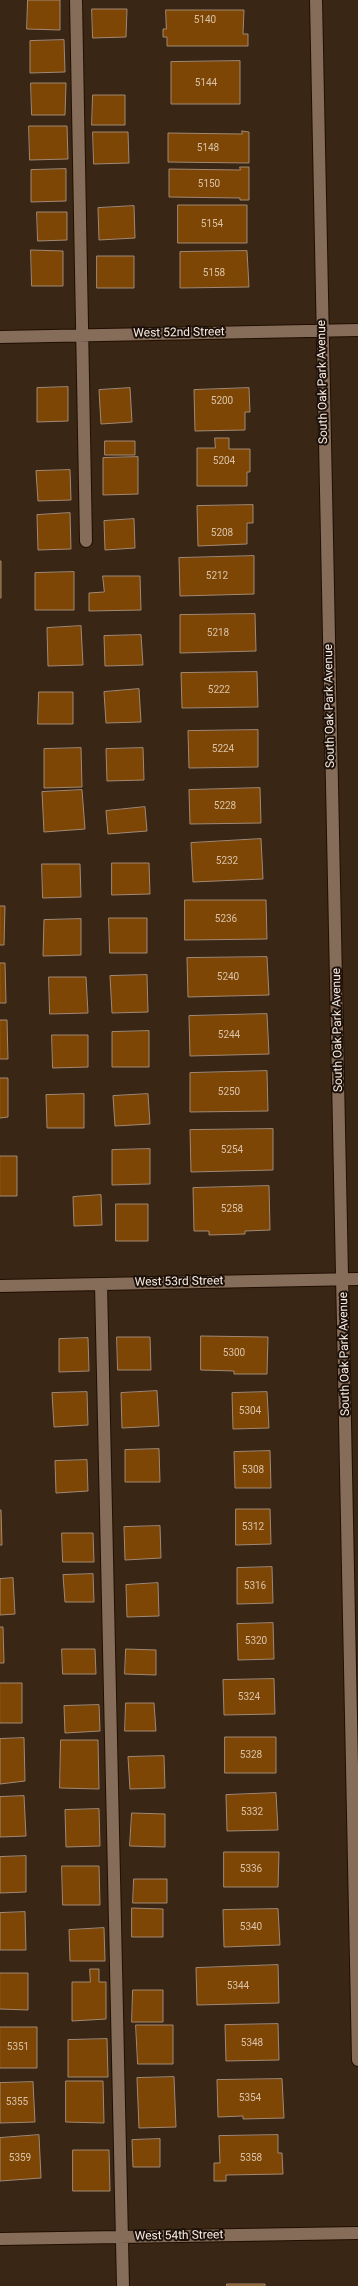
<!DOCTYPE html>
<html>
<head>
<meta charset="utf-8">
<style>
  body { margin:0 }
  canvas { display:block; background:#3a2614 }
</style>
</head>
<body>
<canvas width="358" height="2286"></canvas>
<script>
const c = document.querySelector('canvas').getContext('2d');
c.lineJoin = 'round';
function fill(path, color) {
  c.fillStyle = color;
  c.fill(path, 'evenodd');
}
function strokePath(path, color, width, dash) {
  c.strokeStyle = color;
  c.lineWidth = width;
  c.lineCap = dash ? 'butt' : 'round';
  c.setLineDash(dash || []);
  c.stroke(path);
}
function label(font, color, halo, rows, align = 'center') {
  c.font = font + ' Roboto,sans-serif';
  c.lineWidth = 4;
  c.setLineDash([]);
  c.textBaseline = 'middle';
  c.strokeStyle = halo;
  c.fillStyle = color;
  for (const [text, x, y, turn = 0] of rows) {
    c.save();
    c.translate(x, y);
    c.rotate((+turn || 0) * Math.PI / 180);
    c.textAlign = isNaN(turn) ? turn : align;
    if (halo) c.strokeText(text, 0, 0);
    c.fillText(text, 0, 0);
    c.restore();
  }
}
const building = new Path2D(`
  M28 0H60V30L27 29Z
  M92 9H127L126 37 93 38Z
  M166 10H244L243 34H248V46H167V37H163V29H166Z
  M64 40 65 72 30 73V41Z
  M240 61V104H171V62Z
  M31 83H66L65 115H32Z
  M93 95H125V125H92Z
  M29 126H67L68 159 30 160Z
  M242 131 249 132V163L168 162V133L242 134Z
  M93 132H128L129 163 94 164Z
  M240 167H249V200H240V198L169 197V169L240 170Z
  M66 169V201L31 202V170Z
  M178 205H247V243H178Z
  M134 206 135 238 99 240 98 208Z
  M37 212H67V240L38 241Z
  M31 250 63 251V286H32Z
  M247 251 249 287 180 288V252Z
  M97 256H134V288H97Z
  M68 387V421L37 422V388Z
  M130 388 132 422 101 424 99 390Z
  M249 388 250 412H245V430L195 431 194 390Z
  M215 438H229V449H250V472H247V486H197V448H215Z
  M105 441H135V455H105Z
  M138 457V494L103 495V458Z
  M70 470 71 500 38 501 36 471Z
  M253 505V523H247V544L198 546 197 506Z
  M70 513 71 549 38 550 37 515Z
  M134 519 135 548 105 550 104 521Z
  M254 556V594L180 596 179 558Z
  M0 561H1V598H0Z
  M74 572V610H35V573Z
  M103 576H140L141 610 89 611V593L104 592Z
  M255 614 256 651 180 653V615Z
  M81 626 83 665 48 666 47 628Z
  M141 635 143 665 105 666 104 636Z
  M257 672 258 707 182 708 181 673Z
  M139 689 141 722 106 723 104 692Z
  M39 692H73V724H38Z
  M258 730V767L189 768 188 731Z
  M81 748 82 787 44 788V749Z
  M143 748 144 780 107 781 106 749Z
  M260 788 261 823 190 824 189 790Z
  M82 790 85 829 44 832 42 792Z
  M145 807 147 831 108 834 106 811Z
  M261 839 263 879 193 882 191 843Z
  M112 863H149L150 894 112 895Z
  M42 864H80L81 897 43 898Z
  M185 900H266L267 939 185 940Z
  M0 906H5L4 945H0Z
  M109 918H147V953H110Z
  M81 919V955L43 956 44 920Z
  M267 957 269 995 188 997 187 958Z
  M0 963H5L6 1003H0Z
  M147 975 148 1012 112 1013 110 976Z
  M49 977H86L88 1013 50 1014Z
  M267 1014 269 1054 190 1056 189 1016Z
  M0 1020H7L8 1059H0Z
  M149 1031V1067H112V1032Z
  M52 1035H88V1067L53 1068Z
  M267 1071 268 1111 190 1112V1073Z
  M0 1078H8V1117L0 1118Z
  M84 1094V1128H47L46 1095Z
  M148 1094 150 1124 115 1126 113 1096Z
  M273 1129V1170L191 1172 190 1130Z
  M150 1149V1184L112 1185V1150Z
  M0 1156H17V1196H0Z
  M269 1186 270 1230 245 1231V1234L209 1235V1231H194L193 1188Z
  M101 1195 102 1225 74 1226 73 1197Z
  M116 1204H148V1241H116Z
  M201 1336 268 1337 267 1374H234V1371L201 1370Z
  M117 1337H150L151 1370H118Z
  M88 1338 89 1371 59 1372V1339Z
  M157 1391 159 1426 122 1428 121 1393Z
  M87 1392 88 1425 54 1427 52 1393Z
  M267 1392 269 1428 233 1429 232 1393Z
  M159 1449 160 1482H125V1450Z
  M270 1451 271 1488H235L234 1452Z
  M87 1460 88 1491 56 1493 55 1461Z
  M236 1509H270L271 1544 236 1545Z
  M0 1510H1L2 1545H0Z
  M160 1526 161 1558 125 1560 124 1527Z
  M62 1533H93L94 1562H63Z
  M272 1567 273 1603 237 1604V1568Z
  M93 1574 94 1602H65L63 1575Z
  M13 1578 15 1614 0 1615V1579Z
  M158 1583 159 1616 127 1617 126 1585Z
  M273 1623 274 1659 238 1660 237 1624Z
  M0 1627H3L4 1663H0Z
  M62 1649H95L96 1674H63Z
  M126 1649 156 1650V1675L125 1674Z
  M274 1679 275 1714 224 1715 223 1680Z
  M0 1683H22V1723H0Z
  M126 1703H154L156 1731H125Z
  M99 1705 100 1731 65 1733 64 1706Z
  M225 1737H276V1773H225Z
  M24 1738 25 1781 0 1784V1739Z
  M61 1740H98L99 1789 60 1788Z
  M164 1756 165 1788 130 1789 128 1757Z
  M276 1793 278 1830 227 1831 226 1795Z
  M24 1796 26 1836 0 1837V1797Z
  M99 1809 100 1846 66 1847 65 1810Z
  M132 1813 165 1814V1847L130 1846Z
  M224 1852H279L278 1887H224Z
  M26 1856V1892L0 1893V1857Z
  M62 1866H99L100 1905H63Z
  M134 1879H167V1903H133Z
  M132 1908 163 1909V1937H132Z
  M278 1909 280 1945 224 1947 223 1910Z
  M25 1912 26 1950H0V1913Z
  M104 1928 105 1961H70L69 1930Z
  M278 1965 279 2003 197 2005 196 1968Z
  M90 1969H99V1982H106V2019L72 2021V1982H90Z
  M0 1973H28V2010L0 2009Z
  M133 1990H163V2022H132Z
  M278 2024 279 2060 226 2061 225 2025Z
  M136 2025H173V2064H138Z
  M0 2027H37V2068H0Z
  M107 2039 108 2077H68V2040Z
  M174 2077 176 2127 139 2128 137 2078Z
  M282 2079 284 2118 243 2119V2116L218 2117 217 2080Z
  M66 2081H103L104 2123 66 2122Z
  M33 2082 35 2122 0 2123V2083Z
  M39 2135 41 2178 0 2181V2138Z
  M278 2135V2153H282L283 2174 226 2175V2181H214V2163H220L219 2136Z
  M160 2139V2167H133L132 2140Z
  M73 2150H109L110 2191H73Z
  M227 2284H265V2286H227Z`);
fill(building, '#7d4604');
strokePath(building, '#a18873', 1);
const minor = new Path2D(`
  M76 0 86 541
  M316 0 358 2060
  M0 337 358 330
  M101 1284 123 2286
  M0 1286 358 1279
  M0 2239 358 2233`);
strokePath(minor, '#210e00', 14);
strokePath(minor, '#856d59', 12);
label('10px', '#dac2a9', null, [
  ["5140",205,20],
  ["5144",206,83],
  ["5148",208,148],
  ["5150",209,184],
  ["5154",212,224],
  ["5158",214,273],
  ["5200",222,401],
  ["5204",224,461],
  ["5208",222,533],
  ["5212",217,576],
  ["5218",218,633],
  ["5222",219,690],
  ["5224",223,749],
  ["5228",225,806],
  ["5232",227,861],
  ["5236",226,919],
  ["5240",228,977],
  ["5244",229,1035],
  ["5250",229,1092],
  ["5254",232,1150],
  ["5258",232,1209],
  ["5300",234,1353],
  ["5304",250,1411],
  ["5308",253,1470],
  ["5312",253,1527],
  ["5316",255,1586],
  ["5320",256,1641],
  ["5324",249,1697],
  ["5328",251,1755],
  ["5332",252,1812],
  ["5336",251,1869],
  ["5340",251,1927],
  ["5344",238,1986],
  ["5348",252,2043],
  ["5351",18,2047],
  ["5354",250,2098],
  ["5355",17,2102],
  ["5359",20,2158],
  ["5358",251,2158]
]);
label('12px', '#f9ebe0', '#1b110a', [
  ["West 52nd Street",179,333,-1],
  ["South Oak Park Avenue",323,382,-91],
  ["South Oak Park Avenue",330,706,-91],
  ["South Oak Park Avenue",338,1030,-91],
  ["West 53rd Street",179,1282,-1],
  ["South Oak Park Avenue",345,1354,-91],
  ["West 54th Street",179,2236,-1]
]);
</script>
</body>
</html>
